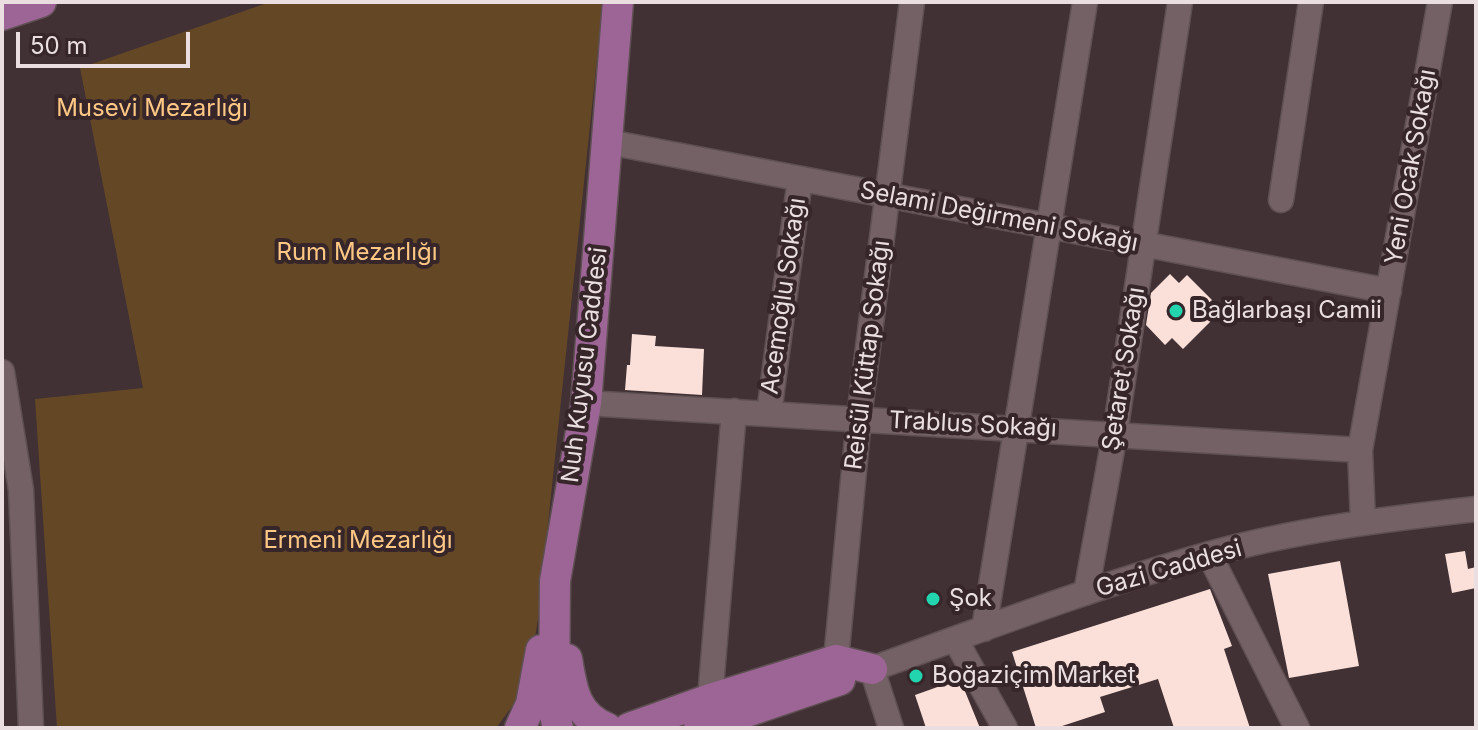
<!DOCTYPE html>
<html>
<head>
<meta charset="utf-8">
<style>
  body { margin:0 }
  #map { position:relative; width:1478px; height:730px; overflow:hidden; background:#413034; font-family:Inter,sans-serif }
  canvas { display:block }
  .frame { position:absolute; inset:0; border:4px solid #eadee1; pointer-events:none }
  .scale { position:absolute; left:16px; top:32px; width:174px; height:36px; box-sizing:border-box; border:4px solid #eadee1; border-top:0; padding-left:10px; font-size:24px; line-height:28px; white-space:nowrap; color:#eadee1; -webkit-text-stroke:6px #36262a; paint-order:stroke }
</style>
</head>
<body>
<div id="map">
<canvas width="1478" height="730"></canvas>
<div class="frame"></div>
<div class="scale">50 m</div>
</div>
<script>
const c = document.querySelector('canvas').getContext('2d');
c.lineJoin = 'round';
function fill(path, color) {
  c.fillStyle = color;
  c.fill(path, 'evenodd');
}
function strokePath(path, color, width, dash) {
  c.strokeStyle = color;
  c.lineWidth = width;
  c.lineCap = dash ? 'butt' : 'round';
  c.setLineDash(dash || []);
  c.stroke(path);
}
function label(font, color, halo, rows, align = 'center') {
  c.font = font + ' Inter,sans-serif';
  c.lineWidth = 8;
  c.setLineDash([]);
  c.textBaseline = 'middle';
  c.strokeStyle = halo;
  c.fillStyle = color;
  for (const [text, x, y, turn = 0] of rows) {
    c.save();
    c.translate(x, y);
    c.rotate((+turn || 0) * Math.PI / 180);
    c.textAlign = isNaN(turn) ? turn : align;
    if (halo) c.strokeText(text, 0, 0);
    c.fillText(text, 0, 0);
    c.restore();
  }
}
fill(new Path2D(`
  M270 2H603L538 619 527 686 496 728H57L35 399 143 388 80 68Z`), '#644826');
fill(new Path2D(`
  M1170 274 1179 283 1187 275 1212 300 1203 309 1213 319 1183 349 1172 338 1165 345 1146 325 1151 293Z
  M632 334 656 336 655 346 704 349 702 395 625 390 627 365H630Z
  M1465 551 1468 569 1476 567V588L1452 593 1445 554Z
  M1340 561 1359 666 1289 678 1268 574Z
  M1210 589 1232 646 1224 649 1250 728H1174L1158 679 1100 697 1105 712 1056 728H1036L1012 652Z
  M960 679 980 728H926L915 695Z`), '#fae0d9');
const minor = new Path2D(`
  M608 142 1389 291
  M1281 200 1311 2
  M2 372 21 490 31 728
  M586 403 1360 450
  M769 413 800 179
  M1363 521 1360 450 1440 2
  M1209 554 1297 728
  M1086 593 1115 433 1180 2
  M984 629 1085 2
  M955 639 1005 728
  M836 660 859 418 912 2
  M710 699 734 411
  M891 728 872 669C983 629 1093 587 1206 555 1294 530 1386 519 1476 509`);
const major = new Path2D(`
  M2 15 41 2
  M567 659C572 689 575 715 607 728
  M520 728 531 704 541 650
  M558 728 554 711 555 581 586 403 618 2
  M629 728 710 699 836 660 872 669
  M699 728 840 680`);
strokePath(minor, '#5e4f52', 27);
strokePath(major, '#5e4f52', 33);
strokePath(minor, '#746165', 24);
strokePath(major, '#9d6596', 30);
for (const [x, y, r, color] of [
  [1176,311,8,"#22d5af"],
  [933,599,8,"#22d5af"],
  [916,676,8,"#22d5af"]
]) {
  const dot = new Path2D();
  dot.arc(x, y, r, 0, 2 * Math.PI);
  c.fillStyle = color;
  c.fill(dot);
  strokePath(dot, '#36262a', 3);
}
label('24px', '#ffc885', '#36262a', [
  ["Musevi Mezarlığı",152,109],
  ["Rum Mezarlığı",357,253],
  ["Ermeni Mezarlığı",358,541]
]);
label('24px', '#eadee1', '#36262a', [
  ["Yeni Ocak Sokağı",1411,167,-80],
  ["Selami Değirmeni Sokağı",999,217,11],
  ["Acemoğlu Sokağı",784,296,-82],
  ["Reisül Küttap Sokağı",868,355,-83],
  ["Nuh Kuyusu Caddesi",585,365,-83],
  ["Şetaret Sokağı",1124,369,-81],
  ["Trablus Sokağı",973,425,3],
  ["Gazi Caddesi",1169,569,-16]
]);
label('24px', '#eadee1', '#36262a', [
  ["Bağlarbaşı Camii",1192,311],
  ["Şok",949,599],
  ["Boğaziçim Market",932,676]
], 'left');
</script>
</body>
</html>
